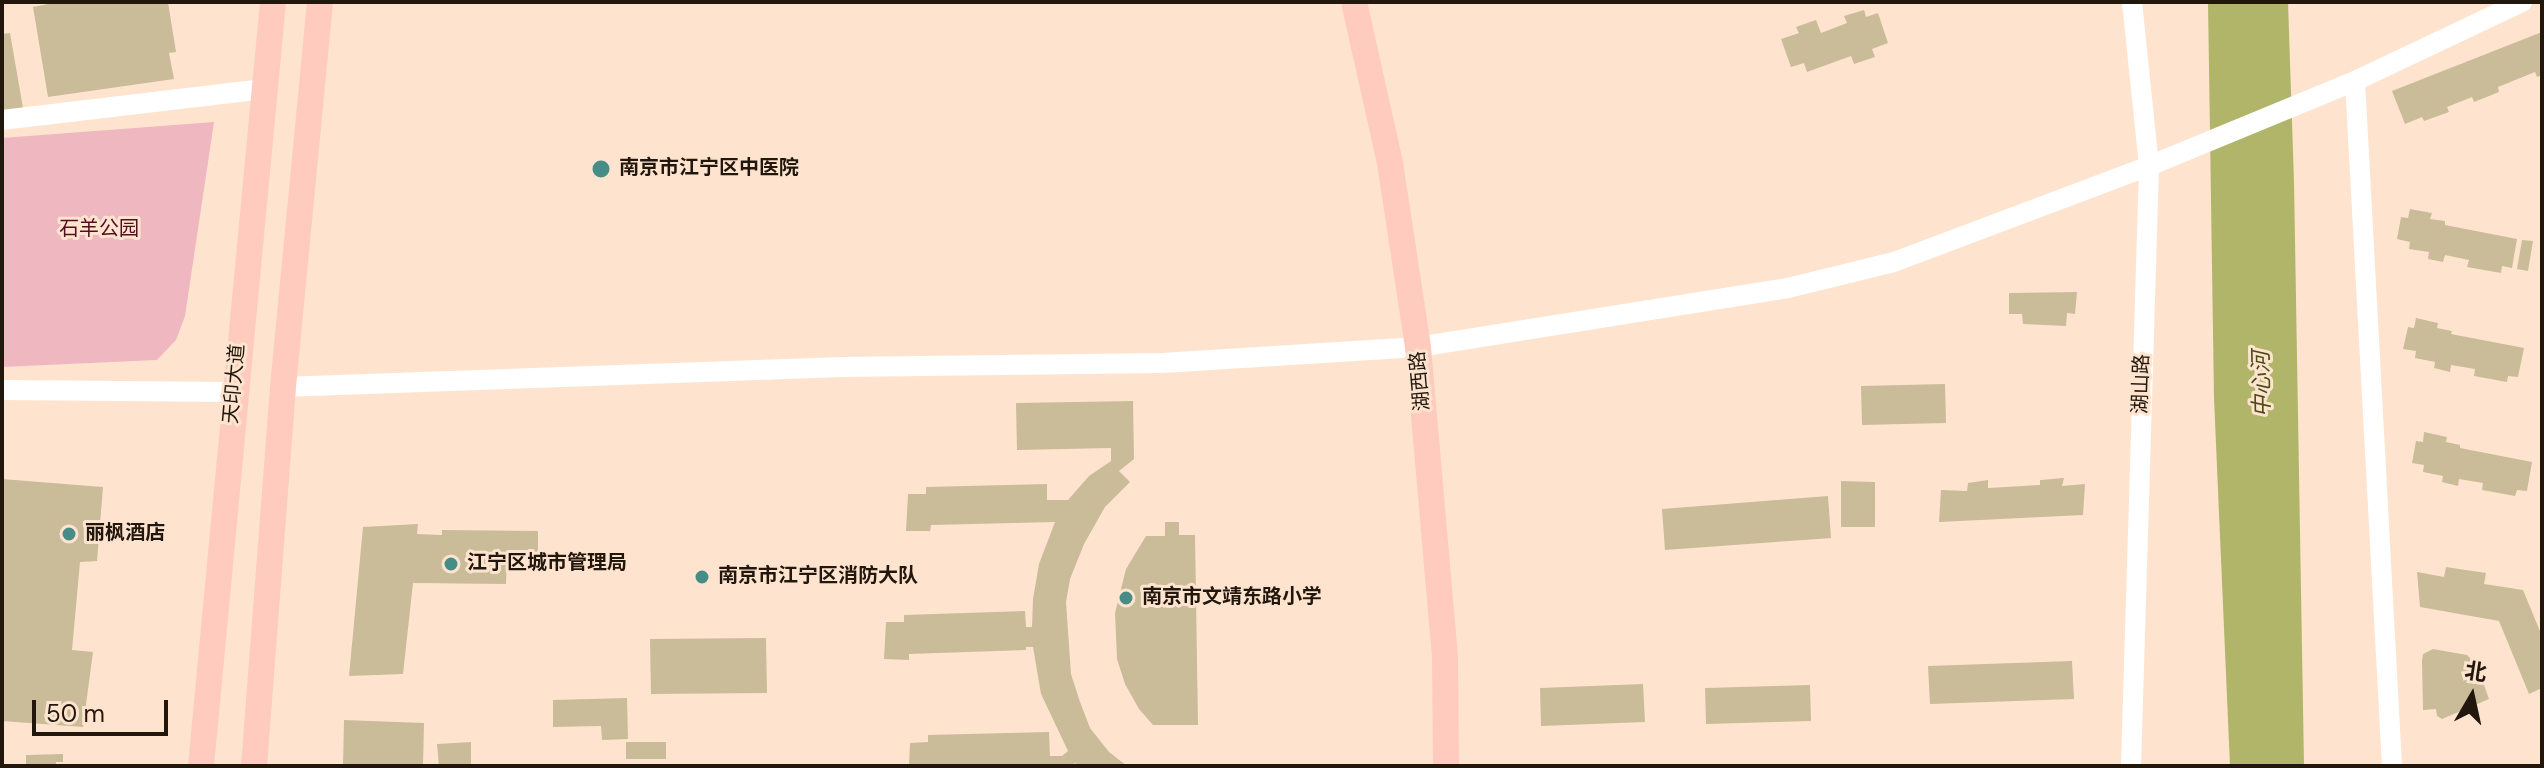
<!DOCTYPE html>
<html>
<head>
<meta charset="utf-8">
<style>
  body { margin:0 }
  #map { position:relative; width:2544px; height:768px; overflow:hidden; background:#fee4cf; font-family:"DM Sans","Noto Sans SC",sans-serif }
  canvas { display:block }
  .frame { position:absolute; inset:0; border:4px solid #22170d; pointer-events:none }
  .north { position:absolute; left:2432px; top:656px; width:80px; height:80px; -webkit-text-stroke:6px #fee4cf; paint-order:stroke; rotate:9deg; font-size:22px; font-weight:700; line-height:32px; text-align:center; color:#22170d }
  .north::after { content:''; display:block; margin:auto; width:28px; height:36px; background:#22170d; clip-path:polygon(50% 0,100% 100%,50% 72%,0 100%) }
  .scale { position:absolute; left:32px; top:700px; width:136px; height:36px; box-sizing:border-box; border:4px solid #22170d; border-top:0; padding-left:10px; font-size:24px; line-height:28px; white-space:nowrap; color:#22170d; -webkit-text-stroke:6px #fee4cf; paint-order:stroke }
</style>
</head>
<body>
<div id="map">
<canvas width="2544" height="768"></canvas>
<div class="frame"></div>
<div class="north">北</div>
<div class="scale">50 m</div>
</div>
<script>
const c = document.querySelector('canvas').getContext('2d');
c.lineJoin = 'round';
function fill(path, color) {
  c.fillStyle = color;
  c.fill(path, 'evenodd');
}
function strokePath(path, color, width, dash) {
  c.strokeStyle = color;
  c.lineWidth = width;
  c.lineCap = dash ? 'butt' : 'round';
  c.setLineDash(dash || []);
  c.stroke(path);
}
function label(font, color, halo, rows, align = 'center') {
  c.font = font + ' "DM Sans","Noto Sans SC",sans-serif';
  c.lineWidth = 6;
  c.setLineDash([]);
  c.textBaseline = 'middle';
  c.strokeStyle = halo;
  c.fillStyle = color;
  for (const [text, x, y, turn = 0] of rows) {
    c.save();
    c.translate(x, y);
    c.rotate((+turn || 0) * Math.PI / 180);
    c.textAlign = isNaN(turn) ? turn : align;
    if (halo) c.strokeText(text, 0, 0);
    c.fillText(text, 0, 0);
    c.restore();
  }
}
fill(new Path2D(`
  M214 122 185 316 176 340 157 360 2 367V138Z`), '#efb7bf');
fill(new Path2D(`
  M2208 2H2288L2294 182 2304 766H2230L2214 398Z`), '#b0b56a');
fill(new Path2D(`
  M58 2H168L176 52 169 53 174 79 48 97 33 7Z
  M1864 10 1866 17 1878 13 1888 43 1872 49 1875 57 1854 64 1851 56 1807 72 1804 63 1791 67 1781 39 1799 33 1796 27 1816 20 1821 33 1847 23 1844 16Z
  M2542 32V75L2537 77 2535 72 2498 87 2499 92 2474 102 2472 97 2447 107 2449 112 2424 121 2422 117 2405 124 2392 91Z
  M10 33 23 108 2 111V34Z
  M2410 209 2432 213 2430 219 2445 221V225L2517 239 2512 268 2502 266 2501 273 2467 267 2469 260 2445 255 2443 262 2428 259 2429 252 2409 249 2410 242 2397 239 2401 217 2408 218Z
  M2522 240 2533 241 2528 271 2517 269Z
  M2077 292 2075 314 2067 313 2066 326 2023 324 2022 314H2009V293Z
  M2416 318 2438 323 2437 328 2452 331 2451 334 2524 348 2518 377 2508 376 2507 382 2474 376 2475 369 2451 365 2450 372 2434 368 2435 362 2415 358 2416 351 2403 349 2408 327 2414 328Z
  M1945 384 1946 423 1862 425 1861 386Z
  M1133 401 1134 459 1119 471 1130 482 1105 507 1084 544 1070 579 1066 602 1071 674 1080 702 1090 728 1109 752 1127 766H1078L1075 763 1071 766H909L910 743 928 742V735L1049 732 1050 756H1062L1068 751 1041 694 1033 647H1026V650L909 654V660L884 659 886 622H904V615L1025 611 1026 627H1032L1033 599 1039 564 1055 522 931 525 930 531H906L908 494H926V487L1047 484V500H1068L1089 476 1111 461V448L1017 450 1016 403Z
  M2424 432 2447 437 2446 442 2460 445V448L2532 462 2527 491 2517 490 2515 496 2482 490 2483 483 2459 479 2458 486 2442 482 2443 476 2423 472 2424 465 2412 463 2416 441 2423 442Z
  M2064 478 2062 486 2085 484 2083 515 1939 522 1941 490 1967 491 1968 483 1988 480V488L2040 485V480Z
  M2 479 103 487 97 561 80 562 72 650 93 652 83 727 2 721Z
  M1841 481 1875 482V527H1841Z
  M1828 496 1831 538 1665 550 1662 509Z
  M1165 522H1179V535H1195L1198 725H1153L1139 709 1125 684 1117 659 1115 613 1126 569 1146 536H1165Z
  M418 524 417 534 442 535V530L538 531V554H507L506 584 413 583 403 674 349 676 363 527Z
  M2446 567 2486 573 2484 584 2523 590 2542 636V688L2529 694 2499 621 2420 607 2417 572 2444 577Z
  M766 638 767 693 651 694 650 639Z
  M2433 649 2467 655 2477 665 2489 699 2442 719 2437 716 2436 709 2423 710 2422 661 2423 654Z
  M2072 661 2074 699 1930 704 1928 666Z
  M1643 684 1645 722 1541 726 1540 688Z
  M1810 685 1811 721 1706 724 1705 688Z
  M627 698 628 739 602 740 601 726 553 727V700Z
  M344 720 424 723 423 766H343Z
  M471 742V766H439L437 744Z
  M626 742H666V759H626Z
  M63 754V762H56V766H26V755Z`), '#cabb99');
strokePath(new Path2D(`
  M2355 81 2392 766
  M2 120 264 89
  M283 387 842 367 1162 363 1418 347 1788 288 1894 262 2149 166 2355 81 2522 2
  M2 390 234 392
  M2131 766 2149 166 2132 2`), '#fff', 20);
strokePath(new Path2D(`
  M1354 2 1390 163 1418 347 1445 657 1446 766
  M201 766 273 2
  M254 766 283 387 320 2`), '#ffcbbe', 26);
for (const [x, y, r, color] of [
  [601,169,10,"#468d87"],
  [69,534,8,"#468d87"],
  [451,564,8,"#468d87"],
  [702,577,8,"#468d87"],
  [1126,598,8,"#468d87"]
]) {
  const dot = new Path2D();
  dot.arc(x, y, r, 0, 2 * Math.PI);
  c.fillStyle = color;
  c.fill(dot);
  strokePath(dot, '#fee4cf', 3);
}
label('bold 20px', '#22170d', '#fee4cf', [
  ["南京市江宁区中医院",619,169],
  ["丽枫酒店",85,534],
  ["江宁区城市管理局",467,564],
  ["南京市江宁区消防大队",718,577],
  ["南京市文靖东路小学",1142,598]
], 'left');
label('20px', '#550d22', '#fee4cf', [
  ["石羊公园",99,230]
]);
label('20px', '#22170d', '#fee4cf', [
  ["湖西路",1421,381,-95],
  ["天印大道",235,384,-85],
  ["湖山路",2142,384,-88]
]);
label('italic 22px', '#494c13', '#fee4cf', [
  ["中心河",2263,384,-91]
]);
</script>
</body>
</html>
